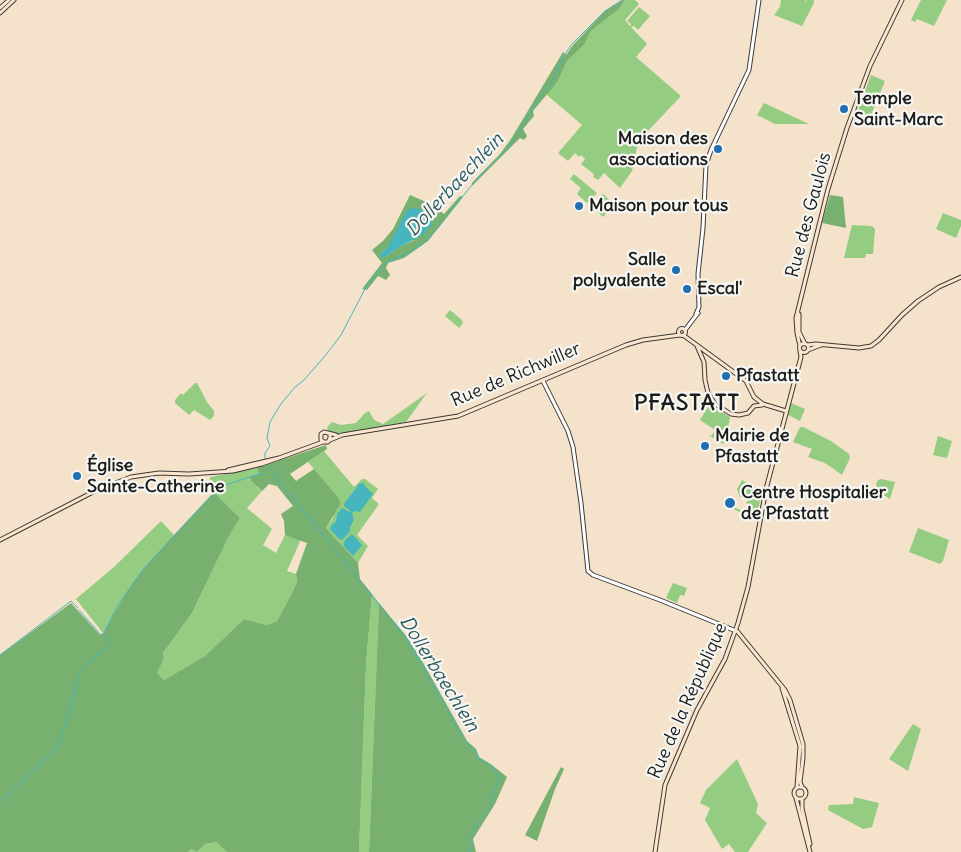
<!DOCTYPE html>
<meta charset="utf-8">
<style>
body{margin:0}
canvas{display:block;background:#f4e2cb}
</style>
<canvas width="961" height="852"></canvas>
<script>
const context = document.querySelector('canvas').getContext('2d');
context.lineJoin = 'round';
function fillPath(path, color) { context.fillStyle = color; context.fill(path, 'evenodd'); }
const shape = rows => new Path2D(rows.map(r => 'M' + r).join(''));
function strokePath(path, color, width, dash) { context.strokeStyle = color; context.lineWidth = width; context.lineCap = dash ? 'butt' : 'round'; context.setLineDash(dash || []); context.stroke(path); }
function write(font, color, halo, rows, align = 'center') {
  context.font = font + ' Delius,sans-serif'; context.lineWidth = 4.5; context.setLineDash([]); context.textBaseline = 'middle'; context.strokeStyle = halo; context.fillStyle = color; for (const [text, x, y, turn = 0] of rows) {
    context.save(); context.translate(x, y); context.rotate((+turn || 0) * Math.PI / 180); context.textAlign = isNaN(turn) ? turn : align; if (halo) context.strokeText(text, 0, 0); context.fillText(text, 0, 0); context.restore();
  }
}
fillPath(shape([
 [625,0,635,0,639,4,625,20,630,26,631,24,627,21,639,7,650,16,638,30,634,26,631,27,647,44,636,57,681,96,647,132,651,137,643,147,640,145,637,147,632,171,620,188,604,173,598,180,593,177,594,174,581,164,585,159,581,155,579,157,575,153,568,161,558,153,582,125,547,95,547,92,558,81,567,61,584,45,591,31,619,9],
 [781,0,806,0,804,4,807,0,814,0,814,3,802,26,774,15,780,7],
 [921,0,947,0,934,26,917,19,915,22,911,20],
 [871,75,885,81,867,125,857,125,854,121],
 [764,103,809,124,775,124,757,115],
 [574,174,597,193,587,203,577,194,581,188,570,179],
 [603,194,614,204,603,217,591,206],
 [943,213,961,220,961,226,956,238,936,229],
 [852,225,872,226,875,229,873,254,866,254,865,258,844,258],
 [450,310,462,320,463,323,459,328,445,316],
 [195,383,197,383,207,402,214,411,214,416,210,420,194,410,189,415,175,403,175,400,181,393,183,395],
 [427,393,406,422,340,434,331,433,327,429,328,426,332,422,341,425,356,423,365,413,369,411,374,420,383,424],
 [791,403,805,409,800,421,788,415],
 [711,406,730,417,726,439,723,444,709,435,712,435,715,430,700,420,708,407],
 [800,427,803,427,831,441,849,454,850,458,842,475,825,463,808,457,812,449,793,442],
 [938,436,952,441,947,458,933,455],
 [324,451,354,487,362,479,365,479,378,489,372,498,379,504,357,535,368,546,358,563,326,528,333,518,334,513,341,503,338,497,308,462],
 [257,468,259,474,257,487,262,491,247,508,272,529,263,545,276,553,285,535,301,539,287,571,296,574,297,581,292,593,277,621,267,625,244,619,205,656,164,680,156,673,164,658,163,653,192,613,228,538,240,518,212,490,216,486,212,480,210,480,210,477],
 [881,479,895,482,890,499,879,492,876,484,878,480],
 [742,480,762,491,756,521,732,508,733,507,746,512,750,505,746,503,748,500,740,497,738,492,737,489],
 [161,521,174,535,146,565,129,588,103,633,76,599,114,567],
 [918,528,949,540,943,561,940,564,909,552],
 [673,583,687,588,684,596,680,595,677,603,666,598],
 [372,594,379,603,369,852,359,852,366,664],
 [913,724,921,729,908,771,889,759],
 [737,759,758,804,756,813,767,823,748,852,735,852,729,844,722,849,705,820,710,808,700,803,706,790],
 [854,797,879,803,872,827,863,829,828,810,829,805,853,804],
 [216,842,227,852,188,852,191,849,197,852,205,844]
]), '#94cd81');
fillPath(shape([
 [623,0,625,0,619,9,591,31,584,45,567,61,558,81,533,111,534,116,523,129,527,136,524,140,520,138,472,186,472,183,500,154,511,139,563,52,566,55,573,45,605,11],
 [410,195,433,205,444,214,460,196,463,197,428,241,404,258,388,263,386,268,390,275,386,280,378,276,367,290,362,289,382,263,372,250,383,241,393,229],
 [415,240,405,244,383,258,381,253,388,247],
 [830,195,843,197,846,228,822,223],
 [326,445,327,449,290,474,296,481,314,469,338,497,341,503,326,528,358,563,360,579,372,594,366,664,359,852,227,852,216,842,205,844,197,852,191,849,188,852,0,852,0,655,71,603,100,635,103,633,129,588,146,565,214,492,240,518,228,538,192,613,163,653,164,658,157,673,164,680,205,656,244,619,267,625,277,621,292,593,297,581,296,574,307,543,285,535,284,521,281,514,293,506,277,486,269,484,262,491,251,480,251,477,259,474,257,468],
 [379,603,407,637,421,659,467,741,476,749,479,757,492,765,507,777,495,804,473,839,476,852,369,852],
 [561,767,564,769,555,789,537,841,525,835]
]), '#77b06f');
fillPath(shape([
 [414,208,422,210,430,216,433,223,423,235,405,244,383,258,381,257,381,253,388,247,407,210],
 [364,483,364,485,373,494,360,512,356,511,352,513,354,520,350,527,350,531,342,540,339,539,330,529,331,526,336,521,337,514,342,508,350,512,351,511,344,506,344,504,359,484],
 [352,534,362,545,353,556,343,545,345,540]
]), '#46b5be');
strokePath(shape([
 [265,459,265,453,270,446,267,438,270,422,281,404,295,387,303,381,325,356,341,335,366,287,379,270,387,262,405,255,423,244,436,230,479,176,510,146,540,97,552,81,563,57,572,44,605,11,622,0],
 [269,465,276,478,315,525,406,638,465,740,475,750,479,758,492,766,500,779,495,789,490,806,469,837,470,844,473,848],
 [79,610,101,635],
 [111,644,104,633,118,605,142,571,220,487,256,475,264,474],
 [0,655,71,601,78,608],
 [83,667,108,647],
 [0,802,59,746,81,669],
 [468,852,473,848]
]), '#46b5be', 1);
const tertiary = shape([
 [696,314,699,307,698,274,703,228,706,165,711,150,749,70,759,0],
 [685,330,698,313],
 [543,381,568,431,573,447,581,503,588,571,593,575,660,600,736,631]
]);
const secondary = shape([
 [0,8,9,0],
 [0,13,14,0],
 [799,314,799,332,805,344],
 '678.5 332a3.5 3.5 0 1 1 7 0a3.5 3.5 0 1 1-7 0Z',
 [683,335,746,381,754,397,763,404,786,411],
 '799.5 348a4.5 4.5 0 1 1 9 0a4.5 4.5 0 1 1-9 0Z',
 [807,345,816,344,859,348,871,346,879,340,902,315,918,301,939,287,961,277],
 [697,346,704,362,705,380,708,393,715,404,731,414,739,415,748,413,754,406,762,405],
 [800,346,797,333,796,318,828,189,847,128,870,66,902,0],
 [808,350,821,345],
 [330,435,330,438,328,442,324,442,321,440,321,434,324,432,336,435],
 [330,440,342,435,458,416,626,345,643,340,680,335],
 [228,470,279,458,323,442],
 [0,540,95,491,131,477,159,473,189,474,233,471,262,464,279,458],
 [737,631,785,690,790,700,803,744,803,758,800,782,802,787],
 [782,688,800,746,797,787],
 '794 793a6 6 0 1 1 12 0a6 6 0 1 1-12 0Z',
 [796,798,810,852],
 [802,799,802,808,810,844],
 [655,852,665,785,697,710,725,659,738,623,748,587,766,489,801,357,800,351]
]);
strokePath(tertiary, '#3c3a36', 5);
strokePath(secondary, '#3c3a36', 5);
strokePath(tertiary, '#fff', 3);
strokePath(secondary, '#fbe5cf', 3);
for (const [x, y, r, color] of [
 [844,109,5,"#1f6fb2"],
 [718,149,5,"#1f6fb2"],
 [579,206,5,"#1f6fb2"],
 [676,270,5,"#1f6fb2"],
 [687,289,5,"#1f6fb2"],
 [726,376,5,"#1f6fb2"],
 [705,446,5,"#1f6fb2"],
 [77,476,5,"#1f6fb2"],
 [730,503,6,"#1f6fb2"]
]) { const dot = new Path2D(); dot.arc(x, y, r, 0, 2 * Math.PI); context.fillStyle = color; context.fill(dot); strokePath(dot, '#f6f6f2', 2); }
write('bold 18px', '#1c1c1c', '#f6f6f2', [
 ["Temple",854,99],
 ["Saint-Marc",854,120],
 ["Maison des",708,139,"right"],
 ["associations",708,160,"right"],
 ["Maison pour tous",589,206],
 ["Salle",666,260,"right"],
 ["polyvalente",666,281,"right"],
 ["Escal'",697,289],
 ["Pfastatt",736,376],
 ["Mairie de",715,436],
 ["Pfastatt",715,457],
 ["Église",87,466],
 ["Sainte-Catherine",87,487],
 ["Centre Hospitalier",741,493],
 ["de Pfastatt",741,514]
], 'left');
write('18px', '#1c1c1c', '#f6f6f2', [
 ["Rue des Gaulois",809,215,-75],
 ["Rue de Richwiller",516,375,-23],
 ["Rue de la République",688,701,-66]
]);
write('italic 19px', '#2d595d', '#f6f6f2', [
 ["Dollerbaechlein",455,185,-47],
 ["Dollerbaechlein",439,674,58]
]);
context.letterSpacing = '1px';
write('bold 22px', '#1c1c1c', '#f6f6f2', [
 ["PFASTATT",687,404]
]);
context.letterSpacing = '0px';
</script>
